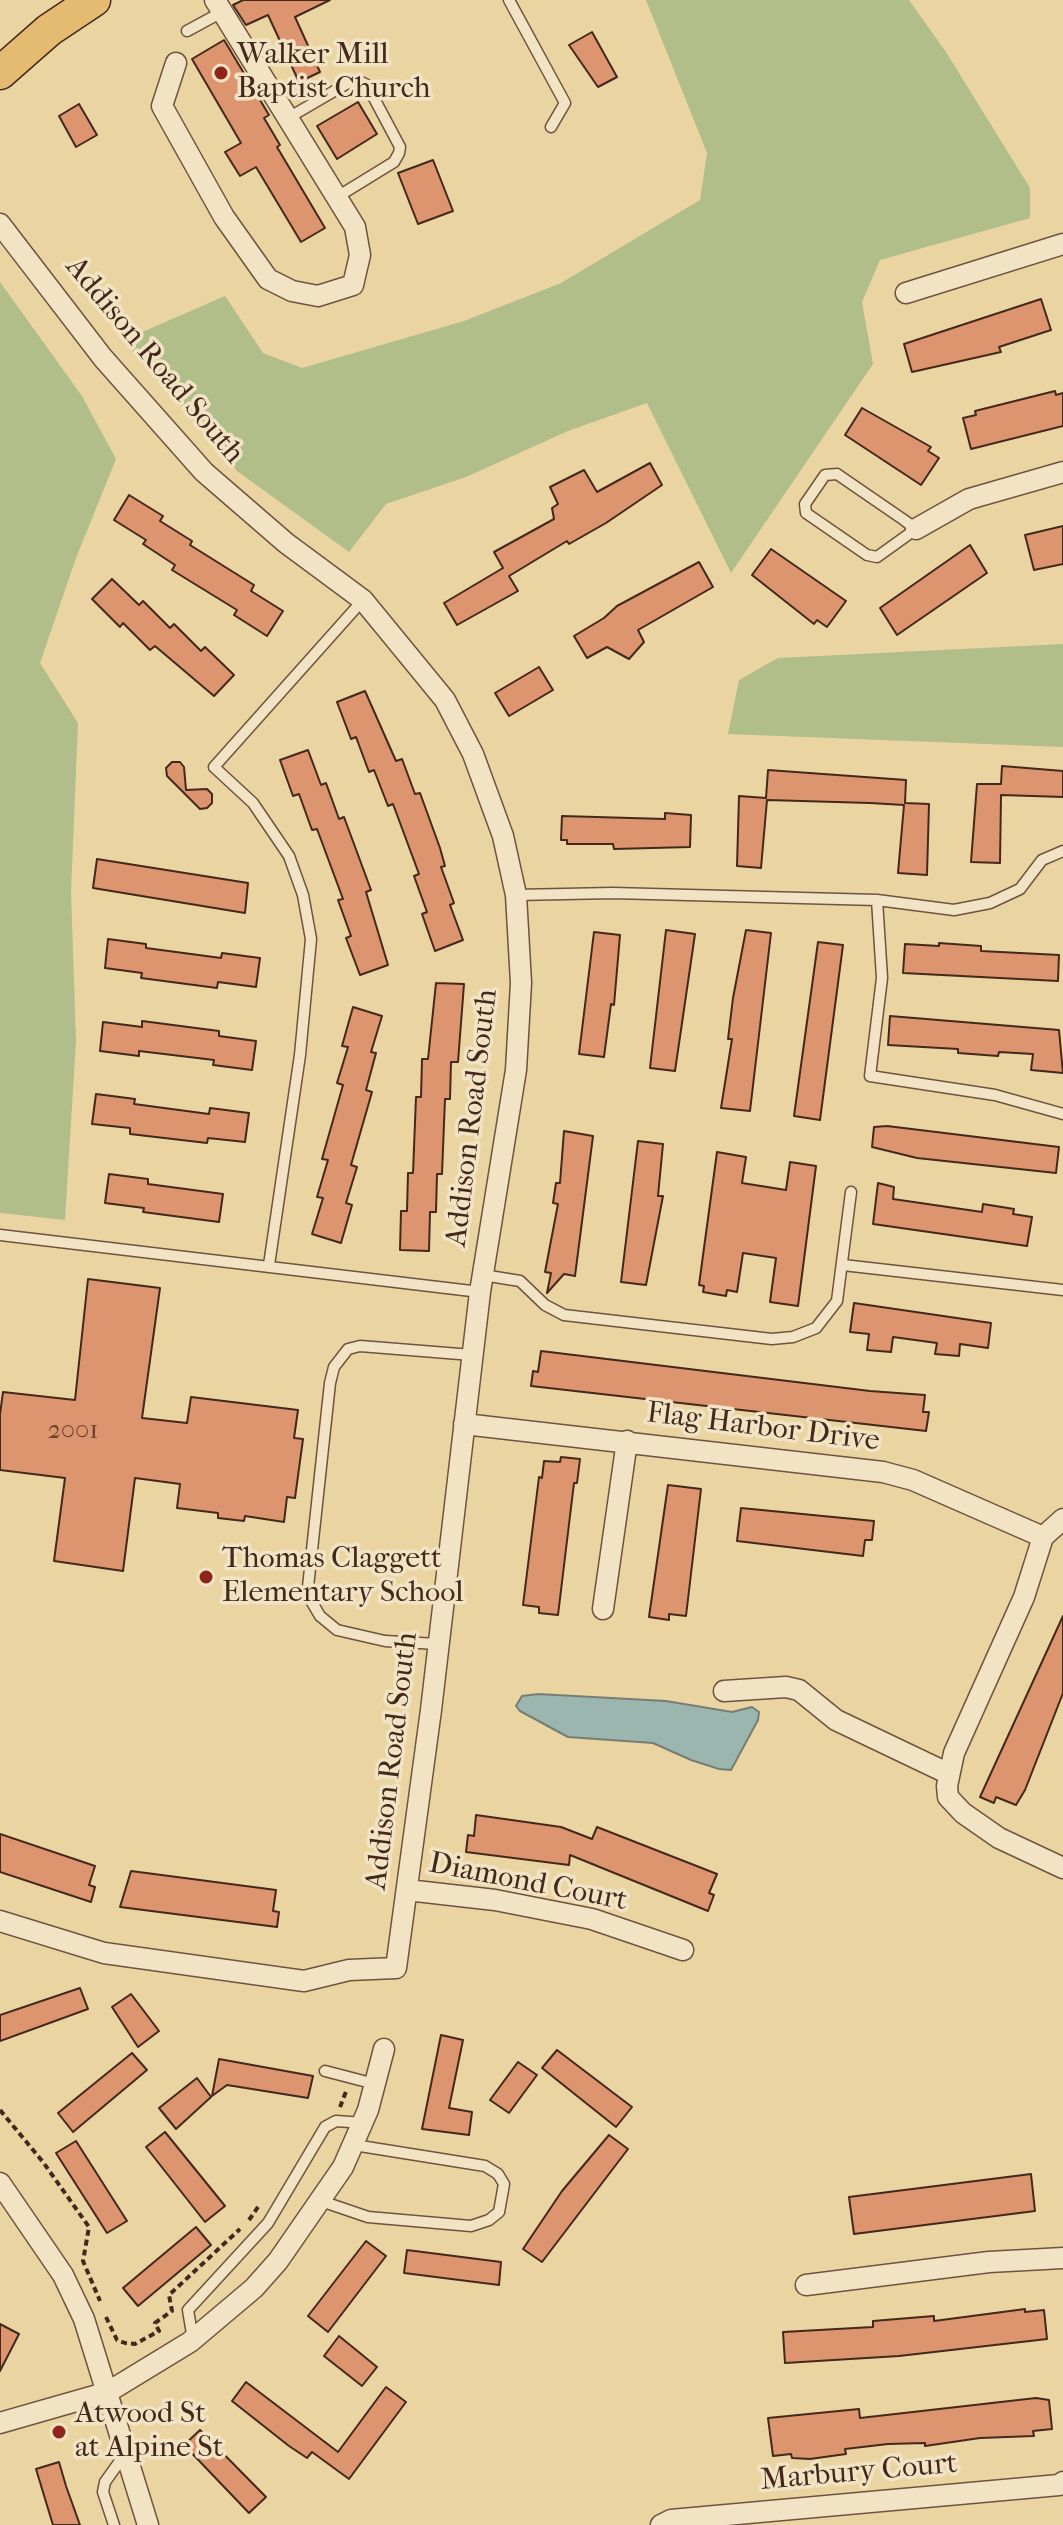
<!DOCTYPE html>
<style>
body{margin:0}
canvas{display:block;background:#ead4a2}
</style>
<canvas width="1063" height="2525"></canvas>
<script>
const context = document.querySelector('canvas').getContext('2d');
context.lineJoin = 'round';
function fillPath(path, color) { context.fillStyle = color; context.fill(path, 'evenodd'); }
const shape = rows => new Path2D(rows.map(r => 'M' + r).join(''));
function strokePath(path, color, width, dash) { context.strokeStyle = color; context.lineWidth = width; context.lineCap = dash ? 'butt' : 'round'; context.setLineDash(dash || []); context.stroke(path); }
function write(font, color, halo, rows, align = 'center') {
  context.font = font + ' "IM FELL French Canon",serif'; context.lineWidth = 7; context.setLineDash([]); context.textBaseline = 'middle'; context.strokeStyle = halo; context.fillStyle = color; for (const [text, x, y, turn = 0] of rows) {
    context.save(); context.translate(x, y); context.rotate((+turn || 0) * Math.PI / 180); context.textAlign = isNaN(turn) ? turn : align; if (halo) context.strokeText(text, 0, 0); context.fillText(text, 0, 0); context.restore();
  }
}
fillPath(shape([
 [646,0,909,0,946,52,1030,188,1030,218,880,260,862,302,873,364,731,573,647,403,568,431,466,477,386,504,349,552,237,471,124,340,225,296,263,353,302,368,464,321,561,283,700,200,707,153],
 [0,282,82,396,116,459,76,558,40,663,78,723,71,892,76,1041,65,1220,0,1213],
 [1063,644,1063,747,728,734,739,680,778,658]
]), '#b2be89');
const water = shape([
 [538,1694,666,1701,732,1712,752,1707,759,1712,758,1720,731,1770,719,1769,691,1760,653,1743,568,1737,520,1711,516,1706,522,1696,538,1694]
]);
fillPath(water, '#9bb6af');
strokePath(water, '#787d74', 2);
const building = shape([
 [243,0,330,0,295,17,320,72,299,82,268,15,246,25,233,5,243,0],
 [592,32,617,77,598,87,569,45,592,32],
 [224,40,269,115,264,118,280,145,277,147,325,228,301,242,256,167,240,176,225,152,241,143,192,59,224,40],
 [358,102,377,134,337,159,317,126,358,102],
 [79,104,97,135,76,147,59,116,79,104],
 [433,160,453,211,418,224,398,173,433,160],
 [1041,299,1051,330,999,347,1001,352,912,372,904,344,1041,299],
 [1055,391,1056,395,1063,393,1063,426,971,449,963,418,976,415,975,411,1055,391],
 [862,408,931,447,928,451,939,458,921,485,845,435,862,408],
 [650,463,662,485,606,523,569,544,567,541,509,576,518,591,457,625,444,603,503,568,494,552,554,519,552,508,558,504,550,487,584,470,597,492,650,463],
 [129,495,163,516,160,521,192,541,190,545,254,585,251,591,283,611,267,636,234,615,237,610,172,570,175,565,143,544,146,540,114,520,129,495],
 [1063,526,1063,564,1034,570,1025,535,1063,526],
 [970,545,987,573,897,635,880,608,970,545],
 [771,549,846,601,827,627,817,620,814,624,752,575,771,549],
 [699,562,713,587,638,630,644,642,629,659,607,647,587,658,574,636,604,618,617,606,699,562],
 [112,579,139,605,143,601,170,628,174,624,201,651,205,647,234,675,214,696,155,646,150,650,123,623,120,627,92,599,112,579],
 [539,667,553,690,509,716,495,693,539,667],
 [365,691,396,761,402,759,415,794,420,793,440,848,445,866,441,867,454,903,450,905,463,940,435,951,422,914,427,912,414,876,419,874,393,804,388,806,374,770,369,772,356,737,351,739,337,702,365,691],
 [308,750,321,785,326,783,339,819,344,817,371,890,366,892,388,965,360,975,346,938,351,936,338,900,343,899,317,829,312,830,299,794,293,796,280,760,308,750],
 [172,762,180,762,184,767,186,790,207,789,212,794,212,803,207,808,200,809,167,776,166,768,172,762],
 [1002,766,1063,771,1063,797,1001,795,1000,863,971,862,977,784,1001,784,1002,766],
 [768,770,906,780,905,803,929,804,927,875,898,873,904,805,870,803,767,800,761,868,737,866,739,796,766,798,768,770],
 [665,813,691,815,690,847,614,849,613,844,567,844,567,840,561,840,562,816,665,819,665,813],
 [97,859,248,883,245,913,93,888,97,859],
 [666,930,695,934,675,1071,650,1068,666,930],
 [746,930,771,933,750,1111,721,1108,732,1039,728,1039,733,998,746,930],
 [594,932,620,935,614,1005,611,1004,604,1057,579,1054,594,932],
 [108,939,146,944,146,948,221,958,222,953,260,958,256,987,218,982,217,988,141,978,142,973,105,968,108,939],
 [818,942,843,945,820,1120,794,1116,818,942],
 [939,943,981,946,981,951,1059,955,1058,981,903,973,905,944,939,946,939,943],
 [436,983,464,984,458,1062,451,1062,450,1099,445,1099,442,1174,437,1174,436,1212,430,1212,429,1251,400,1250,401,1211,407,1211,408,1173,413,1173,416,1097,421,1097,422,1059,428,1059,436,983],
 [353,1007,382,1016,371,1052,376,1053,366,1090,372,1092,351,1165,357,1167,346,1203,352,1205,341,1243,312,1234,323,1198,317,1197,328,1160,322,1159,343,1085,337,1083,348,1047,342,1046,353,1007],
 [890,1016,1059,1030,1063,1073,1031,1070,1033,1054,999,1052,998,1056,958,1053,958,1049,888,1045,890,1016],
 [142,1021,219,1031,219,1036,256,1041,252,1070,213,1065,214,1060,139,1051,139,1056,100,1051,103,1022,142,1027,142,1021],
 [96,1094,135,1099,134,1104,209,1114,210,1108,249,1113,245,1142,208,1138,207,1143,130,1134,130,1128,92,1124,96,1094],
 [887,1126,1059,1147,1056,1173,917,1158,872,1147,874,1127,887,1126],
 [564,1131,593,1136,575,1276,564,1274,547,1293,551,1273,545,1272,558,1204,553,1203,556,1183,560,1183,564,1131],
 [638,1141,663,1144,658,1196,663,1196,646,1285,621,1282,638,1141],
 [717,1152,746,1157,742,1183,786,1190,790,1162,816,1166,798,1306,770,1302,776,1258,743,1253,737,1292,727,1290,726,1296,703,1292,704,1286,699,1285,717,1152],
 [109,1174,148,1179,148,1184,223,1194,219,1222,143,1212,144,1208,105,1203,109,1174],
 [878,1183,894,1187,893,1199,982,1212,983,1204,1014,1209,1013,1214,1032,1217,1027,1246,873,1224,878,1183],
 [88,1279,160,1288,142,1418,187,1423,191,1397,298,1410,294,1438,303,1439,295,1498,287,1497,284,1522,245,1516,244,1521,218,1518,218,1513,177,1508,180,1484,135,1478,123,1571,54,1561,65,1478,0,1470,0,1414,3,1392,75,1400,88,1279],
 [854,1303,991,1323,988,1348,960,1344,959,1356,935,1354,937,1343,893,1337,891,1352,867,1350,869,1334,850,1332,854,1303],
 [541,1351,870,1391,925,1395,923,1412,929,1412,926,1431,531,1386,533,1371,538,1372,541,1351],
 [561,1457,580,1459,577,1483,574,1483,558,1615,539,1613,539,1607,523,1605,539,1477,542,1478,544,1461,560,1462,561,1457],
 [668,1485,701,1489,686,1616,669,1614,669,1620,649,1617,668,1485],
 [741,1508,874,1521,872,1540,865,1540,863,1556,737,1541,741,1508],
 [1063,1616,1063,1693,1025,1790,1016,1805,996,1797,994,1803,980,1797,1063,1616],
 [476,1815,561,1827,592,1839,597,1827,717,1874,709,1893,714,1895,708,1911,570,1855,569,1865,466,1852,468,1835,474,1836,476,1815],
 [0,1834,95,1866,89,1885,95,1887,91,1902,0,1872,0,1834],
 [131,1871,276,1890,273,1911,279,1912,277,1927,120,1907,131,1871],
 [80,1988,88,2009,0,2041,0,2015,80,1988],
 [131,1994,159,2031,138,2047,112,2007,131,1994],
 [441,2035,463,2040,449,2108,472,2112,469,2135,422,2129,441,2035],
 [557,2050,632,2107,616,2127,542,2068,557,2050],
 [132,2053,147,2070,73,2132,58,2113,132,2053],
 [219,2059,313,2076,308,2098,227,2085,212,2096,219,2059],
 [518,2062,537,2075,509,2113,490,2100,518,2062],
 [197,2078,211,2097,176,2129,159,2108,197,2078],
 [165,2132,225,2206,205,2222,146,2147,165,2132],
 [609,2135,628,2149,542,2262,523,2249,562,2191,609,2135],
 [76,2141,127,2221,107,2233,56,2153,76,2141],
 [1031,2174,1035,2211,854,2234,849,2197,1031,2174],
 [196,2227,211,2245,138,2306,123,2288,196,2227],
 [366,2241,386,2256,328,2332,308,2316,366,2241],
 [407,2250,501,2262,499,2285,404,2273,407,2250],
 [1025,2309,1025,2312,1044,2310,1047,2339,899,2356,785,2363,783,2332,873,2327,873,2321,934,2316,934,2321,1025,2309],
 [0,2324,19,2334,0,2371,0,2324],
 [339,2336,377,2367,362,2386,324,2356,339,2336],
 [246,2382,338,2452,386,2387,406,2402,349,2479,312,2452,307,2458,289,2446,232,2401,246,2382],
 [1036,2398,1049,2400,1052,2429,1033,2431,1034,2436,980,2438,925,2446,925,2443,888,2444,845,2449,846,2454,810,2459,792,2458,791,2454,773,2456,768,2418,859,2409,860,2418,1036,2398],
 [200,2430,266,2497,249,2513,184,2445,200,2430],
 [59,2462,66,2486,80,2525,53,2525,36,2469,59,2462]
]);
fillPath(building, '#dd956f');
strokePath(building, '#44281c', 2);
const lane = shape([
 [509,0,565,103,551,127],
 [187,31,222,12],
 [288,118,348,83,359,81,367,85,400,147,399,153,394,162,337,197],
 [837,474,904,520,916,529,877,557,867,555,806,513,805,504,825,475,837,474],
 [516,895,613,893,877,900,954,910,990,903,1020,889,1042,860,1063,851],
 [877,900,882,978,870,1076,995,1095,1063,1114],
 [0,1235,480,1292],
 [269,1265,300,1055,311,939,303,895,289,856,253,803,214,767,363,600],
 [843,1265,1063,1290],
 [483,1275,520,1281,545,1305,564,1315,772,1339,793,1337,816,1328,837,1301,851,1192],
 [437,1644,385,1641,337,1630,320,1616,310,1599,308,1587,330,1383,334,1367,348,1349,360,1346,472,1355],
 [325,2071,375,2084],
 [321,2201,368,2217,471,2226,489,2220,499,2212,504,2184,498,2174,485,2166,354,2145],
 [193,2340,188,2310,268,2223,325,2127,336,2121,363,2123],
 [114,2525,103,2492,105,2482,125,2454]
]);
const street = shape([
 [176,63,162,106,224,217,268,279,292,291,318,296,353,285,360,255,355,227,215,0],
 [0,224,103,358,204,472,286,543,363,600,445,700,473,754,503,836,516,895,521,983,516,1070,480,1292,431,1710,396,1968,349,1970,304,1981,104,1953,0,1921],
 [906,293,1063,244],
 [916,529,969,499,1063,472],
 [464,1424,883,1472,913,1480,1043,1537],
 [1063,1519,1043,1537,1024,1597,954,1753,947,1786,948,1797,963,1813,999,1838,1063,1868],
 [603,1609,627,1441],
 [724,1691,786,1687,799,1690,836,1720,947,1773],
 [407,1890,495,1900,592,1919,683,1950],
 [0,2183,63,2275,84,2319,148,2525],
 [806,2285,989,2262,1063,2258],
 [0,2423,108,2392,190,2342,254,2288,278,2261,343,2167,368,2110,384,2049],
 [661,2525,671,2520,1059,2485,1063,2482]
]);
const primary = shape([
 [0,73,49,30,94,0]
]);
strokePath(lane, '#6e533e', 13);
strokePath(street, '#6e533e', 23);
strokePath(primary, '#44281c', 35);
strokePath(shape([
 [340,2107,347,2089],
 [0,2110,43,2162,89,2227,83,2261,100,2301],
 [249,2220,260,2204],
 [106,2317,117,2340,125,2343,135,2344,159,2331,155,2323,172,2311,169,2295,240,2229]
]), '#44281c', 4, [6, 4]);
strokePath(lane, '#f1e3c3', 10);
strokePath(street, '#f1e3c3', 20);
strokePath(primary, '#e5ba71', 32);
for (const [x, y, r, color] of [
 [221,73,8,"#8f2418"],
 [206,1577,8,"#8f2418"],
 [59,2432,8,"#8f2418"]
]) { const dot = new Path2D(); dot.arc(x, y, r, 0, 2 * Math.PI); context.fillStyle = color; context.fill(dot); strokePath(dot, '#f1e3c3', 3); }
write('26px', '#6a4331', null, [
 ["2001",73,1432]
]);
write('30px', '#44281c', '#f1e3c3', [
 ["Walker Mill",237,56],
 ["Baptist Church",237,90],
 ["Thomas Claggett",222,1560],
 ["Elementary School",222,1594],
 ["Atwood St",75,2415],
 ["at Alpine St",75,2449]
], 'left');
write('30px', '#44281c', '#f1e3c3', [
 ["Addison Road South",154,361,50],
 ["Addison Road South",473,1118,-83],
 ["Flag Harbor Drive",763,1428,7],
 ["Addison Road South",393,1761,-83],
 ["Diamond Court",528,1883,11],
 ["Marbury Court",859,2473,-5]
]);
</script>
